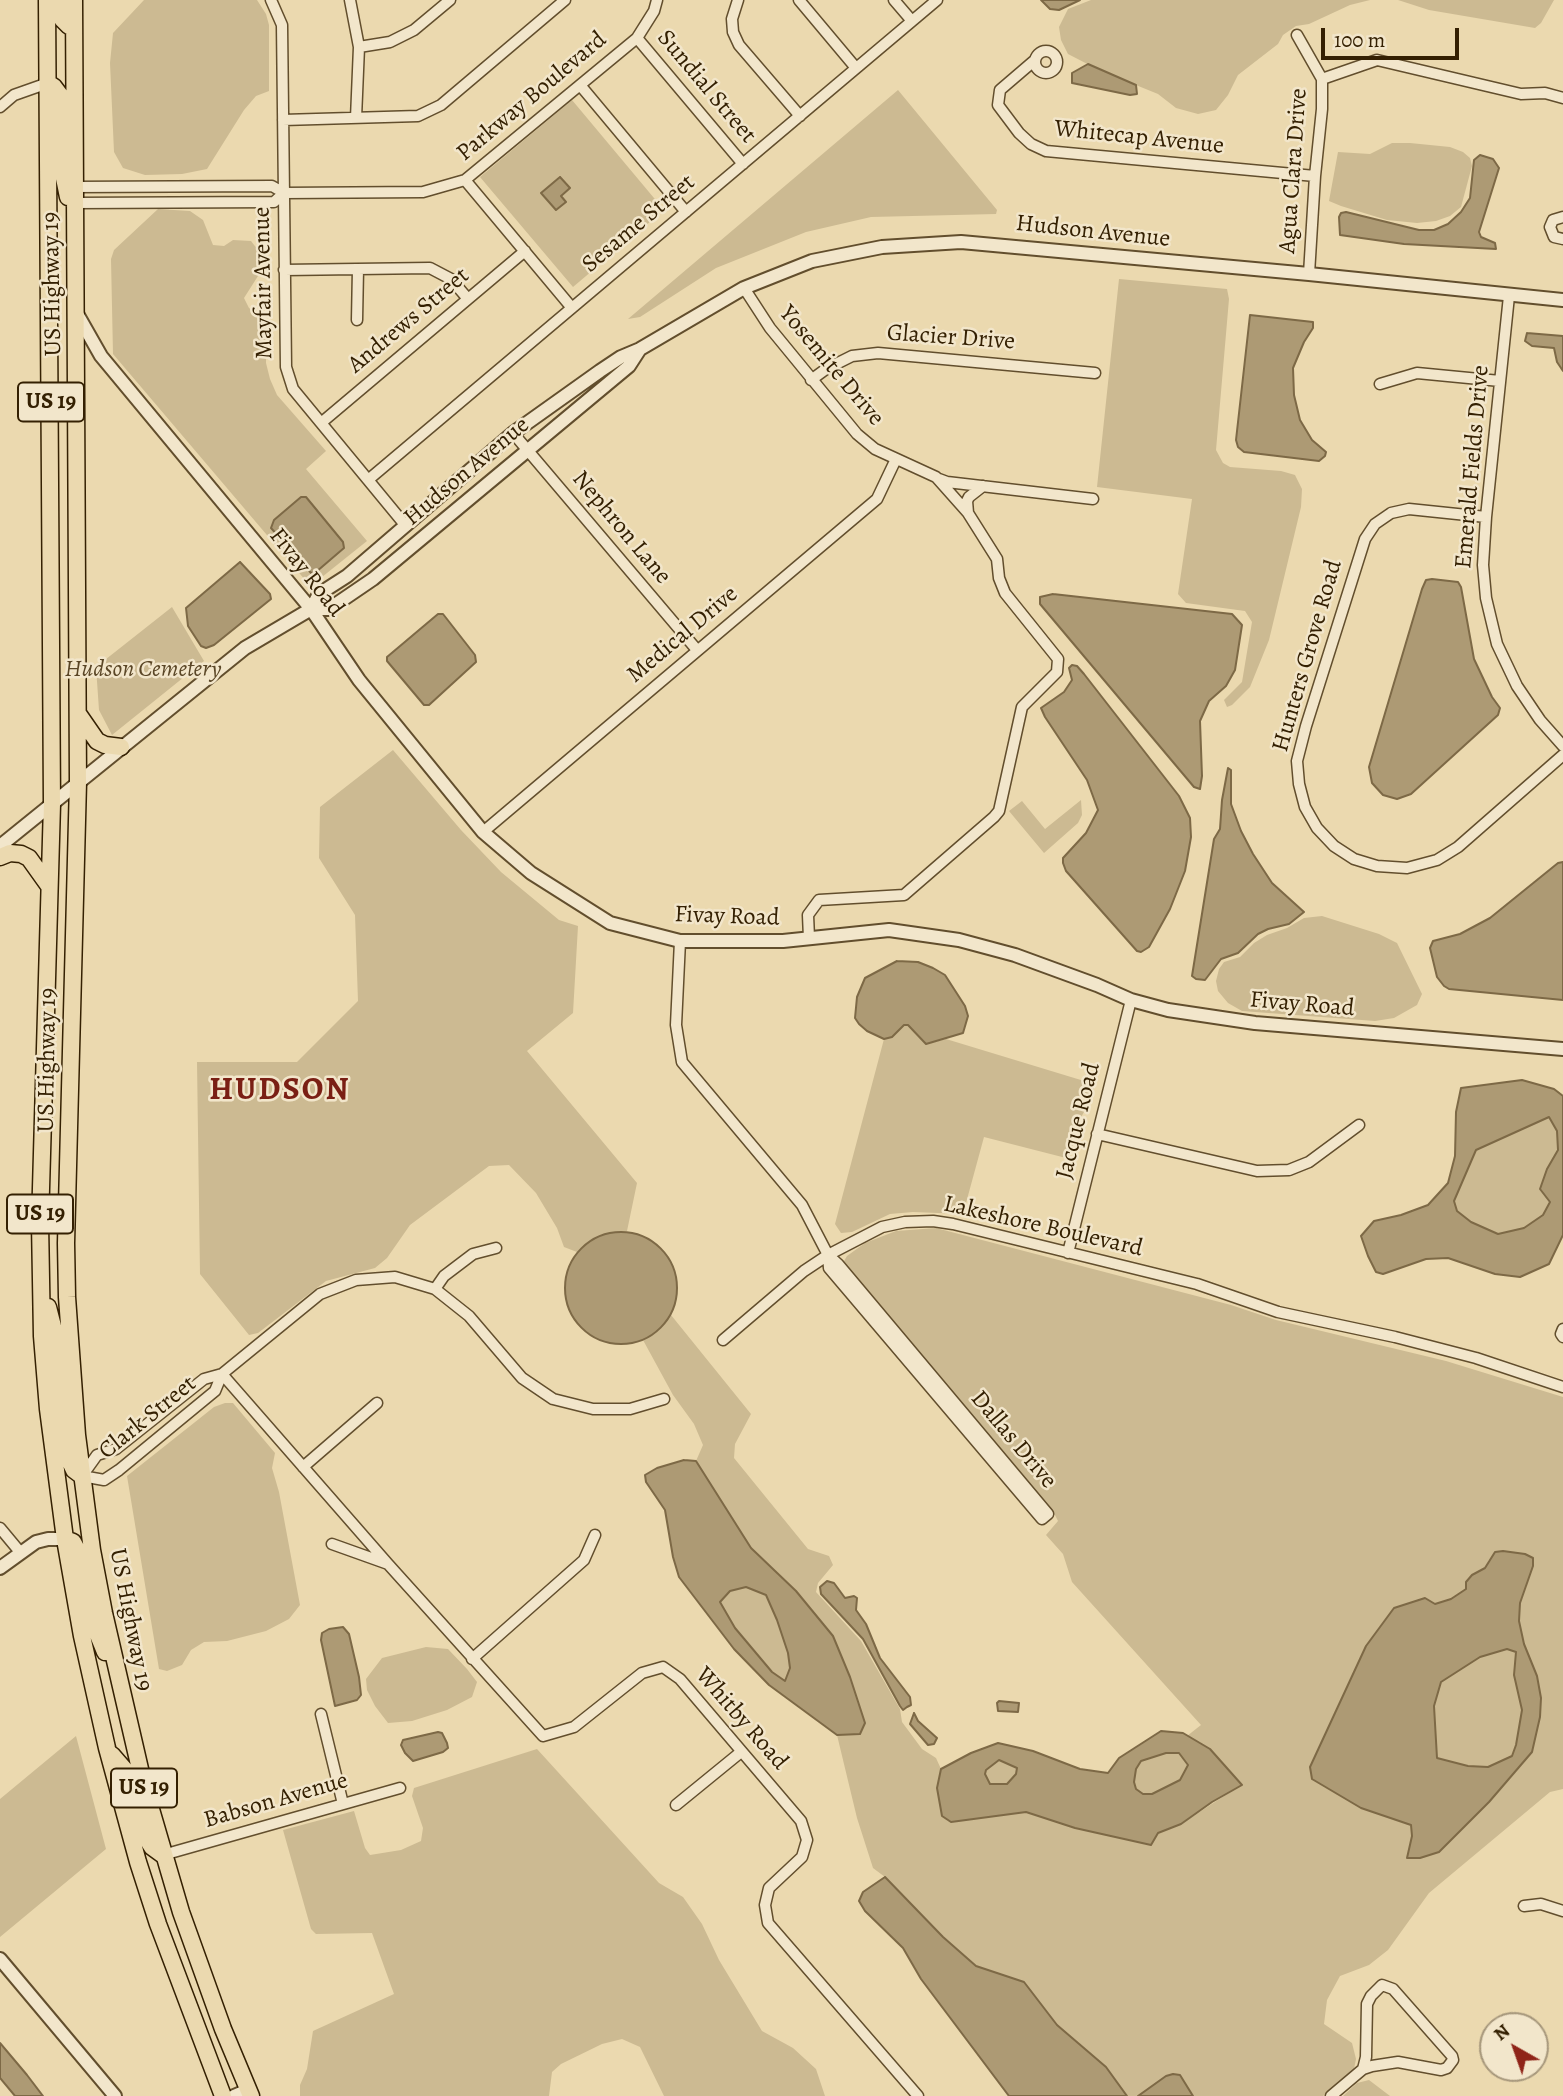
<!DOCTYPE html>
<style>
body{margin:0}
#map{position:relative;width:1563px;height:2096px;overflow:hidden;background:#ebd9af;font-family:Alegreya,serif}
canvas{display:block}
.north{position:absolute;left:1479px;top:2012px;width:70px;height:70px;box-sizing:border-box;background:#f2e6cb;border:2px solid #a6977b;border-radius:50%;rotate:320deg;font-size:19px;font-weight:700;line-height:28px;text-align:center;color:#342002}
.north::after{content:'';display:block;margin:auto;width:24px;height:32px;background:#8f2418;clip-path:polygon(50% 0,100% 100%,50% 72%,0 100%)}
.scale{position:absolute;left:1321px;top:28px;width:138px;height:32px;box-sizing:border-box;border:4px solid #342002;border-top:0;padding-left:9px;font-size:21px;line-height:24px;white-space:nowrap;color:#342002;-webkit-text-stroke:5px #f2e6cb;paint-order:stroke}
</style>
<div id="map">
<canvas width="1563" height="2096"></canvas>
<div class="north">N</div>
<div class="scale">100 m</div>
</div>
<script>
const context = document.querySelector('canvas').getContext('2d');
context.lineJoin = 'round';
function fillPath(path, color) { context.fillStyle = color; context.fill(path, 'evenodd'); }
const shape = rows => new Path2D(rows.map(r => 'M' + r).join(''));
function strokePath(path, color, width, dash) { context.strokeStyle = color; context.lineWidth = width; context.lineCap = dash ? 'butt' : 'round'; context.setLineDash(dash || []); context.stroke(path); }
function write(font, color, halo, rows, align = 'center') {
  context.font = font + ' Alegreya,serif'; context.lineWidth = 5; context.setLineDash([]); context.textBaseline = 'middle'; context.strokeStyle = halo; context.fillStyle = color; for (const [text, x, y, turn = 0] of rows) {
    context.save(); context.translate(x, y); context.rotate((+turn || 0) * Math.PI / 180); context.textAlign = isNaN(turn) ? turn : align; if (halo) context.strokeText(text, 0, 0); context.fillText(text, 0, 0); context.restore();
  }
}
fillPath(shape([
 [144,0,257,0,266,14,269,25,269,91,256,96,244,110,207,169,182,174,145,175,123,168,114,152,110,63,113,33],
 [1091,0,1370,0,1350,5,1309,24,1296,26,1283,35,1278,44,1238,75,1228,95,1216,110,1198,114,1176,108,1158,94,1099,70,1068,54,1061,40,1059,27,1068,9],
 [1398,0,1554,0,1541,23,1535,28,1429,10],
 [898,90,997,210,996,214,871,217,806,232,716,268,640,317,628,319],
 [572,100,664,210,573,287,480,177],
 [1392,143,1410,143,1450,147,1463,152,1470,158,1472,166,1461,207,1450,216,1436,221,1417,223,1387,220,1341,206,1329,201,1338,152,1370,154],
 [158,209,190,211,203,220,213,245,224,246,233,240,251,241,258,250,258,276,244,298,249,308,267,320,266,363,270,379,277,395,326,451,306,469,367,541,317,581,306,581,113,354,111,259,114,250],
 [301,497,306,498,311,573,271,529,274,520],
 [1119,279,1227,289,1229,299,1216,450,1223,463,1230,467,1281,471,1295,475,1302,489,1301,507,1269,640,1250,687,1232,705,1227,707,1224,700,1242,682,1252,622,1245,611,1186,603,1178,594,1192,499,1097,487],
 [172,607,204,661,112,735,99,710,96,667],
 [393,750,461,830,501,872,559,920,578,926,573,1013,527,1051,637,1183,627,1231,608,1233,591,1240,577,1252,564,1247,557,1228,536,1193,509,1165,489,1166,410,1225,387,1258,375,1268,326,1281,258,1333,249,1335,200,1274,197,1062,297,1062,358,1001,355,915,319,858,320,807],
 [1081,800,1082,815,1078,823,1044,853,1009,811,1022,801,1045,829],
 [1322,916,1379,934,1397,943,1422,994,1417,1005,1394,1018,1375,1021,1242,1011,1228,1003,1218,991,1216,981,1219,969,1224,962,1240,957,1254,943,1267,935,1287,928,1304,918],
 [904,1025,908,1025,926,1044,946,1039,1094,1084,1094,1093,1077,1125,1070,1159,984,1137,963,1214,913,1212,890,1214,852,1232,841,1233,835,1224,884,1039,892,1036],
 [1549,1117,1557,1131,1558,1150,1547,1169,1550,1202,1543,1215,1524,1228,1498,1234,1471,1222,1457,1211,1454,1201,1476,1150],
 [936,1228,1231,1305,1276,1320,1446,1361,1563,1397,1563,1789,1550,1792,1429,1893,1388,1950,1369,1965,1340,1976,1327,2000,1324,2024,1352,2043,1356,2059,1354,2069,1323,2096,1193,2096,1180,2075,1166,2076,1138,2096,1127,2096,1106,2067,1057,2025,1024,1982,976,1966,943,1937,885,1877,873,1868,857,1818,837,1735,859,1734,864,1723,850,1677,833,1636,796,1591,751,1548,696,1461,703,1445,694,1424,673,1395,643,1340,659,1330,671,1315,751,1414,735,1444,734,1458,808,1549,829,1556,833,1565,818,1583,816,1592,861,1641,900,1709,902,1722,922,1749,936,1758,941,1769,937,1788,942,1816,951,1822,1026,1812,1075,1828,1106,1834,1158,1833,1181,1824,1241,1785,1210,1749,1187,1736,1201,1725,1072,1582,1063,1554,1046,1535,1058,1521,1055,1515,843,1263,847,1256,865,1243,896,1231],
 [1489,1560,1527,1585,1520,1603,1519,1621,1524,1644,1537,1676,1532,1752,1489,1802,1439,1852,1412,1836,1411,1825,1310,1767,1366,1646,1394,1608,1435,1604,1451,1599,1466,1589,1472,1575,1485,1568],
 [225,1403,233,1403,275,1453,272,1468,279,1492,300,1605,289,1619,266,1631,227,1641,204,1642,191,1650,182,1665,167,1671,159,1669,127,1476,214,1407],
 [746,1587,766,1595,777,1620,788,1653,790,1669,785,1681,772,1672,735,1628,719,1602,730,1591],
 [426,1647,448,1649,467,1669,477,1682,472,1697,447,1710,412,1721,388,1723,375,1706,367,1690,366,1679,382,1658],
 [1507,1649,1516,1652,1514,1675,1522,1711,1516,1745,1512,1756,1488,1767,1468,1766,1436,1758,1434,1706,1441,1682,1480,1657],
 [76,1736,106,1849,0,1937,0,1799],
 [537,1749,659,1883,683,1897,702,1924,719,1960,762,2031,793,2048,816,2069,825,2096,664,2096,640,2047,622,2039,602,2044,561,2064,552,2072,549,2096,300,2096,300,2085,307,2069,313,2031,394,1994,372,1933,316,1934,311,1929,283,1830,354,1811,365,1848,370,1855,401,1850,421,1841,423,1828,412,1796,414,1788],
 [1166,1753,1179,1753,1188,1765,1180,1780,1152,1794,1143,1794,1136,1789,1134,1782,1136,1769,1141,1760],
 [999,1760,1018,1768,1016,1774,1008,1784,990,1784,985,1774,986,1770],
 [1369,2080,1390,2096,1343,2096,1357,2083]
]), '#ccba92');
const water = shape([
 [1041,0,1080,0,1059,10,1050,9,1041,0],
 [1088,64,1136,85,1137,94,1130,95,1072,83,1072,73,1088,64],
 [1480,155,1493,159,1499,168,1479,232,1481,237,1495,243,1496,249,1404,244,1340,235,1339,217,1341,213,1346,212,1419,230,1434,230,1448,224,1461,212,1470,198,1474,160,1480,155],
 [560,177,570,188,561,196,566,202,556,210,541,193,560,177],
 [1250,315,1313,322,1313,328,1304,342,1293,368,1294,395,1300,420,1312,440,1326,452,1325,456,1319,461,1244,452,1238,447,1236,440,1250,315],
 [1527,333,1563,336,1563,371,1557,362,1554,348,1532,346,1525,341,1527,333],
 [301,497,306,497,343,542,344,548,316,572,311,573,271,528,274,520,301,497],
 [240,562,270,594,271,599,214,645,206,648,201,646,188,626,186,608,240,562],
 [1432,579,1458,582,1461,587,1474,659,1492,697,1500,708,1498,715,1411,794,1397,799,1383,795,1372,783,1369,767,1422,589,1426,580,1432,579],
 [1053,594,1232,614,1242,625,1235,670,1226,686,1209,701,1200,721,1202,776,1200,789,1194,787,1040,604,1040,597,1053,594],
 [438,614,443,614,475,655,476,662,429,705,424,705,387,661,387,657,438,614],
 [1072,665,1077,666,1084,674,1179,796,1190,818,1191,837,1185,871,1170,909,1149,947,1141,952,1137,951,1066,871,1063,863,1063,858,1086,833,1098,810,1087,780,1045,717,1041,708,1064,692,1072,680,1069,668,1072,665],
 [1228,768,1231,770,1231,804,1241,831,1253,854,1272,883,1304,912,1289,924,1268,929,1258,934,1238,953,1221,959,1205,980,1196,979,1192,976,1214,839,1220,829,1222,800,1228,768],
 [1563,862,1563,1000,1449,989,1444,986,1437,977,1430,948,1433,941,1460,934,1490,918,1558,863,1563,862],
 [897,961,918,962,933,968,945,975,965,1006,968,1016,963,1033,926,1044,908,1025,904,1025,892,1037,884,1039,867,1031,859,1024,855,1018,857,997,865,978,897,961],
 [1522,1080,1554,1089,1563,1096,1563,1235,1549,1264,1520,1277,1495,1274,1448,1258,1426,1259,1383,1274,1376,1272,1368,1256,1361,1236,1374,1221,1401,1215,1428,1205,1448,1183,1455,1156,1456,1112,1461,1088,1522,1080],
 [1549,1117,1557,1131,1558,1150,1547,1169,1540,1189,1550,1202,1543,1215,1524,1228,1498,1234,1471,1222,1457,1211,1454,1201,1476,1150,1549,1117],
 '565 1288a56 56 0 1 1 112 0a56 56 0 1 1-112 0Z',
 [684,1460,696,1461,751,1548,796,1591,833,1636,850,1677,865,1723,860,1734,837,1735,769,1685,734,1649,679,1577,673,1557,665,1510,646,1482,645,1475,657,1468,684,1460],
 [746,1587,766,1595,777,1620,788,1653,790,1668,785,1681,772,1672,735,1628,720,1602,730,1591,746,1587],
 [1503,1551,1525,1554,1533,1558,1533,1566,1520,1603,1519,1621,1524,1644,1537,1676,1541,1698,1540,1717,1532,1752,1489,1802,1439,1852,1420,1858,1407,1858,1412,1836,1411,1825,1361,1808,1312,1779,1310,1767,1366,1646,1394,1608,1425,1598,1435,1604,1451,1599,1466,1589,1466,1582,1472,1575,1485,1568,1495,1552,1503,1551],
 [1507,1649,1516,1652,1514,1675,1522,1710,1516,1745,1512,1756,1488,1767,1468,1766,1437,1758,1434,1706,1441,1682,1480,1657,1507,1649],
 [827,1581,834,1583,845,1598,854,1596,857,1598,856,1610,866,1624,880,1658,910,1697,911,1705,907,1707,903,1710,900,1706,863,1639,821,1594,820,1587,827,1581],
 [343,1627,349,1634,359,1677,361,1695,357,1700,335,1706,321,1640,322,1633,329,1629,343,1627],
 [999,1701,1019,1703,1018,1712,998,1711,997,1703,999,1701],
 [914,1713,918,1721,937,1738,934,1744,928,1745,910,1724,914,1713],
 [1161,1731,1183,1733,1210,1749,1242,1785,1212,1802,1181,1824,1158,1833,1151,1845,1075,1828,1026,1812,951,1822,942,1816,937,1788,941,1769,971,1753,998,1743,1033,1751,1080,1769,1108,1773,1119,1758,1161,1731],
 [1166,1753,1179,1753,1188,1765,1180,1780,1152,1794,1143,1794,1136,1789,1134,1782,1136,1769,1141,1761,1166,1753],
 [999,1760,1017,1768,1016,1774,1007,1784,990,1784,985,1774,986,1770,999,1760],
 [438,1732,442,1733,447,1743,448,1748,443,1752,413,1761,405,1753,401,1745,403,1740,438,1732],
 [885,1877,943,1937,976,1966,1024,1982,1057,2025,1106,2067,1127,2096,1009,2096,921,1979,903,1948,865,1911,859,1901,863,1892,885,1877],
 [0,2043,27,2075,43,2096,15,2096,0,2078,0,2043],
 [1173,2074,1180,2075,1193,2096,1138,2096,1166,2076,1173,2074]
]);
fillPath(water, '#ad9a74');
strokePath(water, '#7d6946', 2);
const minor = shape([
 [271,0,282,25,286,367,293,389,406,526],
 [350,0,359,47,356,118],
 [738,0,732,19,733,32,739,45,800,116],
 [799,0,856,68],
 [894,0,912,21],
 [1297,35,1322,79,1322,109,1315,176,1309,274],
 [637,38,743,164],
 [359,47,390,42,414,30,450,0],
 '1035 62a11 11 0 1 1 22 0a11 11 0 1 1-22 0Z',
 [1035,60,1000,90,998,105,1019,133,1031,144,1046,151,1315,176],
 [1322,79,1377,60,1521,94,1545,93,1563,98],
 [580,85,686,212],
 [0,107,14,95,48,83],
 [283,120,418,116,441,105,565,0],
 [465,180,572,308],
 [75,187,272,186,284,193,274,202,75,203],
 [284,193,423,192,465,180,637,38,654,11,657,0],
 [1563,217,1553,220,1550,227,1554,237,1563,239],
 [284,270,430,268,451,279,468,299],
 [744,288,770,328,857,434,875,449,936,477,968,513,997,559,999,578,1005,593,1058,659,1057,672,1022,707,999,811,994,817,904,895,819,900,808,915,809,938],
 [1509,296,1486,517,1483,565,1486,598,1497,644,1517,686,1540,720,1563,746],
 [357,320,358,269],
 [811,380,826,369,852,356,878,353,1095,373],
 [1380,384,1417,373,1500,381],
 [321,423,525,251],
 [513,433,697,650],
 [939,479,947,482,1093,499],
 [368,480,937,0],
 [968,513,967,501,969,497,983,486],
 [1486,517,1409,509,1391,513,1375,524,1365,539,1306,726,1297,761,1299,784,1305,807,1317,828,1334,846,1354,859,1377,866,1407,868,1437,860,1458,847,1563,755],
 [483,832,877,499,896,459],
 [680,941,676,1025,682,1062,802,1205,828,1255,882,1227,905,1222,933,1221,953,1224,1197,1284,1278,1312,1395,1337,1476,1358,1563,1387],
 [1097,1134,1257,1171,1289,1170,1309,1162,1359,1125],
 [1068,1253,1131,1000],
 [828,1255,838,1264,1048,1514,1042,1519,829,1268,828,1255],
 [435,1289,444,1276,473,1254,496,1248],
 [1563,1329,1561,1334,1563,1337],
 [723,1340,804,1271,828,1255],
 [222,1374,388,1564,543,1736,574,1727,642,1673,663,1667,680,1679,801,1821,807,1840,802,1857,769,1888,765,1905,768,1923,918,2096],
 [222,1374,215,1391,119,1470,104,1480,82,1476,97,1455,116,1449,204,1379,222,1374,320,1294,356,1280,395,1277,435,1289,469,1316,522,1378,553,1399,593,1409,630,1409,664,1399],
 [303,1467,377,1403],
 [0,1528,20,1552],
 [332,1544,388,1564],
 [472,1659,584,1560,595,1535],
 [321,1714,343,1804],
 [676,1805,741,1752],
 [163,1855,400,1788],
 [1524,1906,1541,1904,1563,1911],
 [1331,2096,1363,2069,1372,2066,1398,2062,1441,2070,1447,2068,1453,2060,1452,2056,1393,1989,1382,1985,1371,1996,1367,2004,1366,2057,1363,2069]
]);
const tertiary = shape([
 [76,312,101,356,311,609,359,680,483,832,531,873,610,923,680,941,783,941,889,930,959,940,1015,955,1097,985,1131,1000,1168,1010,1255,1023,1563,1049],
 [311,609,319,594,347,576,513,433,600,371,621,357,640,349,744,288,812,261,882,247,961,242,1309,274,1563,300],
 [0,846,245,648,311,609,329,609,373,579,629,366,640,349],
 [0,1568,36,1542,48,1539,65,1539],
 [0,1959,115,2096],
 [234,2096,248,2090]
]);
const trunk = shape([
 [47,0,52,804,40,1223,42,1336,48,1409,65,1539,82,1636,107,1748,138,1862,158,1924,223,2096],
 [61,0,62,19,69,26,74,26],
 [74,0,78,782,66,1243,67,1297,77,1435,92,1550,104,1613,143,1782,181,1912,223,2029,251,2096],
 [48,83,54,87,60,95,63,173,68,197],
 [79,715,97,741,105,745,121,747],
 [0,857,10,853,21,854,29,858,49,886],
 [48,1307,56,1338,67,1455,74,1470,82,1476],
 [65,1539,73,1542,81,1557,96,1630,105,1652],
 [112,1755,125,1770,144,1834,152,1847,163,1855]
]);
strokePath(minor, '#624e2d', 13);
strokePath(tertiary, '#624e2d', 16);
strokePath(trunk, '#342002', 19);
strokePath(minor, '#f2e6cb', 10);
strokePath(tertiary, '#f2e6cb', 12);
strokePath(trunk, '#ebd9af', 16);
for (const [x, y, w] of [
 [51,402,66],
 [40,1214,66],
 [144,1788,66]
]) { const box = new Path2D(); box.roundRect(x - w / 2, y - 19.5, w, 39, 5); context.fillStyle = '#f2e6cb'; context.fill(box); strokePath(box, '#342002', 2); }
write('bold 23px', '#342002', null, [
 ["US 19",51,402],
 ["US 19",40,1214],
 ["US 19",144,1788]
]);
write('24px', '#342002', '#f2e6cb', [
 ["Sundial Street",706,87,50],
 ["Parkway Boulevard",532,97,-40],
 ["Whitecap Avenue",1139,138,6],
 ["Agua Clara Drive",1294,171,-86],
 ["Sesame Street",639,224,-40],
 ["Hudson Avenue",1093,232,6],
 ["Mayfair Avenue",264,283,-91],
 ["US Highway 19",53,284,-91],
 ["Andrews Street",409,321,-40],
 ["Glacier Drive",951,338,4],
 ["Yosemite Drive",831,366,50],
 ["Emerald Fields Drive",1473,467,-85],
 ["Hudson Avenue",467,472,-40],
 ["Nephron Lane",621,528,50],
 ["Fivay Road",306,573,52],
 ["Medical Drive",683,635,-40],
 ["Hunters Grove Road",1308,656,-74],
 ["Fivay Road",727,917,2],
 ["Fivay Road",1302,1005,5],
 ["US Highway 19",48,1060,-89],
 ["Jacque Road",1079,1121,-76],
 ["Lakeshore Boulevard",1043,1227,13],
 ["Clark Street",148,1418,-39],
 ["Dallas Drive",1013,1440,50],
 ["US Highway 19",130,1620,79],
 ["Whitby Road",741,1719,49],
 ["Babson Avenue",276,1801,-16]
]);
write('italic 24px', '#5a4626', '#f2e6cb', [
 ["Hudson Cemetery",143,670]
]);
context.letterSpacing = '2px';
write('bold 32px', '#7a1f14', '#f2e6cb', [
 ["HUDSON",280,1091]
]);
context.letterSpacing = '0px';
</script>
